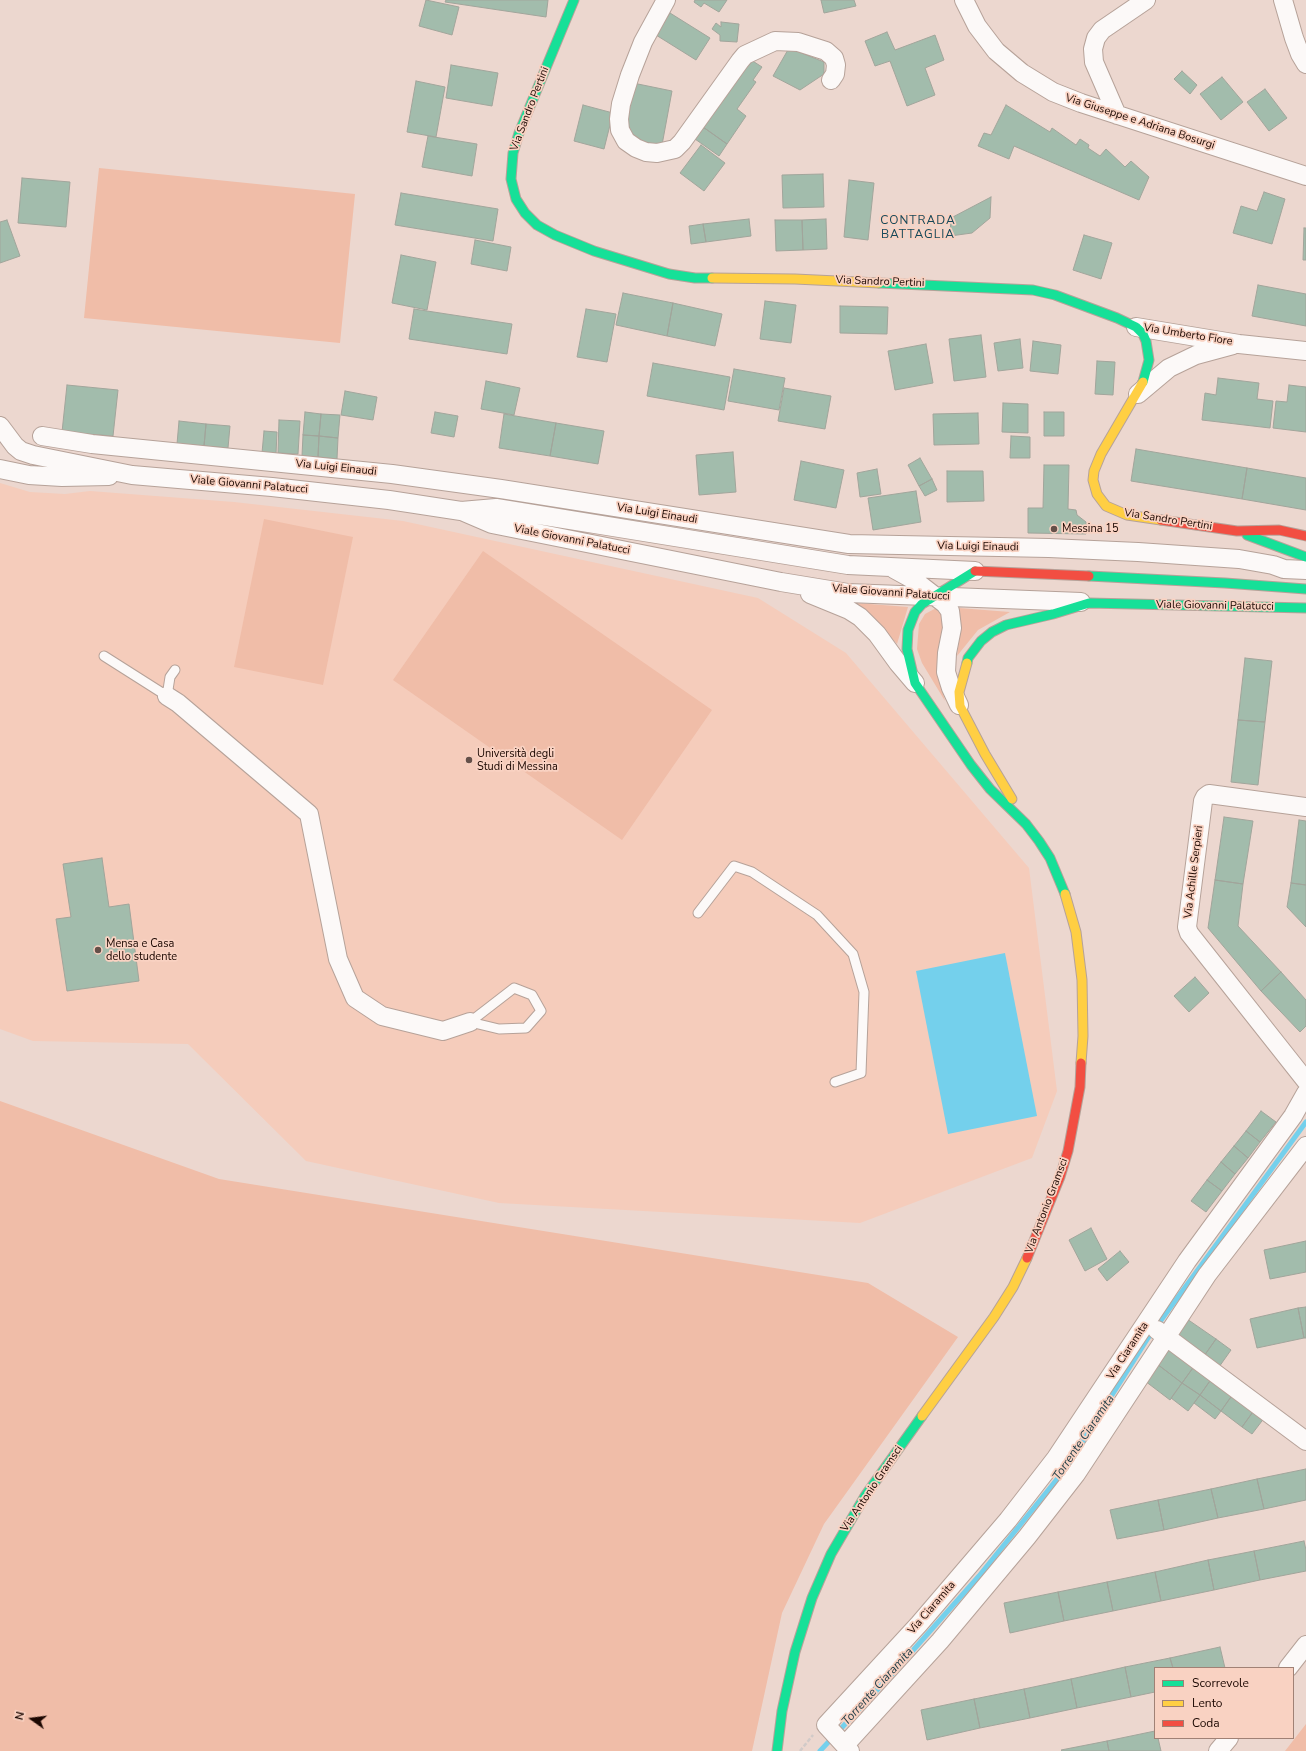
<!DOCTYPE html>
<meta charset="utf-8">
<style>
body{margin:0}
#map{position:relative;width:1306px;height:1751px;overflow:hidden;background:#ecd7cf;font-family:"Nunito Sans",sans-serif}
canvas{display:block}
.legend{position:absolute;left:1154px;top:1667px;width:140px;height:72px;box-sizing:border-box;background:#f9d2c2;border:1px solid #a08175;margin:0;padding:5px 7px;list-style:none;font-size:12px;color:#1b0701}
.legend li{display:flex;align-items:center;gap:8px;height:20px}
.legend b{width:20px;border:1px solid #a08175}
.north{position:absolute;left:12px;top:1699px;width:40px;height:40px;-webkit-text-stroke:3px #f9d2c2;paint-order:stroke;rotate:284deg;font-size:11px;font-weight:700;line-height:16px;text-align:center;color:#1b0701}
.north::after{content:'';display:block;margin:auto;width:14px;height:18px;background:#1b0701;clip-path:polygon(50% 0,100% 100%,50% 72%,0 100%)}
</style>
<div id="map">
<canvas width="1306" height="1751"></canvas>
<ul class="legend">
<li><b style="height:5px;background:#16e098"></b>Scorrevole</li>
<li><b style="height:5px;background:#ffcf43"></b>Lento</li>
<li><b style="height:5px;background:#f24e42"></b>Coda</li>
</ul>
<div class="north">N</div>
</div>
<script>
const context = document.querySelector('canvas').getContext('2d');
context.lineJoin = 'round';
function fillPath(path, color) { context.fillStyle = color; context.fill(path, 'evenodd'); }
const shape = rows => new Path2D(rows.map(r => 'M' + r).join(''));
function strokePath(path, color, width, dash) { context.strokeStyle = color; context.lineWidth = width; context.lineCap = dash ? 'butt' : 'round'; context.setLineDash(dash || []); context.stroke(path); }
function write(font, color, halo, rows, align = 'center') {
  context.font = font + ' "Nunito Sans",sans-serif'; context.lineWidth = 3.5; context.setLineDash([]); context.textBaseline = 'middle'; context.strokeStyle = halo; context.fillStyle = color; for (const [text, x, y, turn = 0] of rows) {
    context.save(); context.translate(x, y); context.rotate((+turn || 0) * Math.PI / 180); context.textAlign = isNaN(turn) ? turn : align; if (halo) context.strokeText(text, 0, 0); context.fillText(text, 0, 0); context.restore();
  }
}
fillPath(shape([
 [0,483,30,492,65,494,90,491,234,502,403,521,758,598,846,653,1029,868,1057,1091,1032,1158,860,1223,499,1203,306,1161,188,1044,33,1041,0,1029]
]), '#f5ccbb');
fillPath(shape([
 [99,168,355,194,340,343,84,318],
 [264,519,353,537,323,685,234,667],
 [483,551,712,710,622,840,393,680],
 [856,603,908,607,897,644,873,617],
 [938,607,942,614,943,623,937,665,939,678,945,701,922,663,917,649,919,624,925,614],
 [959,608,1010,612,978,630,957,656,961,625],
 [0,1101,219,1179,868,1283,958,1337,824,1524,782,1613,752,1751,0,1751],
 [1306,1724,1306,1751,1285,1751]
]), '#f0bda8');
fillPath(shape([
 [1005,953,1037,1116,948,1134,916,971]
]), '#74d0ec');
strokePath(shape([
 [820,1751,892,1674,979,1576,1066,1468,1148,1338,1306,1122]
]), '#74d0ec', 5);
const building = shape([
 [426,0,459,7,452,35,419,26,426,0],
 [446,0,548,0,546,17,445,2,446,0],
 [695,0,727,0,719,12,704,3,701,7,694,2,695,0],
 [821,0,854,0,856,6,824,13,821,0],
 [670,13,710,38,696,60,656,35,670,13],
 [721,22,739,24,737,42,720,41,720,35,712,29,716,23,721,27,721,22],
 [887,32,895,50,935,35,944,60,925,68,935,95,907,106,890,61,875,66,865,41,887,32],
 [789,48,824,62,824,74,800,90,773,76,789,48],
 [748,58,762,67,753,80,756,82,737,109,746,116,727,144,703,127,748,58],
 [451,65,498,73,492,106,446,98,451,65],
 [1182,71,1197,85,1190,94,1174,79,1182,71],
 [1222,77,1243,102,1221,120,1200,94,1222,77],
 [416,81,445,87,436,137,407,132,416,81],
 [633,83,672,91,662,145,635,141,625,123,633,83],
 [1265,89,1287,118,1269,131,1247,102,1265,89],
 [583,105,613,113,604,149,574,141,583,105],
 [1006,105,1050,132,1052,128,1076,145,1080,139,1089,145,1088,148,1100,156,1106,149,1125,167,1131,161,1149,177,1139,200,1014,146,1009,159,978,146,984,133,991,135,1006,105],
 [703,127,727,144,719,156,695,139,703,127],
 [428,136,477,144,472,176,422,167,428,136],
 [701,145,725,163,704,191,680,173,701,145],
 [823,174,824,207,783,208,782,175,823,174],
 [22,178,70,182,66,227,18,223,22,178],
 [849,180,874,183,868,240,844,237,849,180],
 [1264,192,1285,199,1272,244,1233,233,1241,206,1257,211,1264,192],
 [401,193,498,209,493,241,395,225,401,193],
 [991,197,990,218,972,233,950,236,951,218,991,197],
 [749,219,751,236,706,242,703,224,749,219],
 [826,219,827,249,803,250,802,220,826,219],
 [7,220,20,256,0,263,0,222,7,220],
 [775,220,802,220,803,250,776,251,775,220],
 [703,224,706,242,691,244,689,226,703,224],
 [1304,228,1306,228,1306,260,1303,260,1304,228],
 [1084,235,1112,243,1101,279,1073,270,1084,235],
 [475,240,511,247,507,271,471,264,475,240],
 [401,255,436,262,427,310,392,303,401,255],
 [1258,285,1306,294,1306,326,1252,316,1258,285],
 [623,293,673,303,667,336,616,325,623,293],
 [765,301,796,305,791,343,760,339,765,301],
 [673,303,722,314,715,346,667,336,673,303],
 [840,306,888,307,887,334,840,333,840,306],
 [414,309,512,324,507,354,409,339,414,309],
 [586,309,616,314,607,362,577,357,586,309],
 [981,335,986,377,954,381,949,339,981,335],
 [1020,339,1023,368,998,371,994,343,1020,339],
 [1033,341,1061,345,1058,374,1030,371,1033,341],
 [926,344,933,383,895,390,888,351,926,344],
 [1097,361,1115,362,1113,395,1095,394,1097,361],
 [653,363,730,377,724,410,647,396,653,363],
 [734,369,785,378,779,410,728,401,734,369],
 [1218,378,1259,383,1257,399,1273,401,1270,428,1202,420,1205,393,1216,395,1218,378],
 [486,381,520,388,514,415,481,409,486,381],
 [67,385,118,390,113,436,62,432,67,385],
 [1289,385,1306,387,1306,432,1273,428,1276,401,1287,402,1289,385],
 [784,388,831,396,825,429,778,421,784,388],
 [345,391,377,397,373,420,341,415,345,391],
 [1003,403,1028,404,1028,433,1002,432,1003,403],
 [305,412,321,414,319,436,303,435,305,412],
 [435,412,458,416,454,437,431,433,435,412],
 [1044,412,1064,412,1064,436,1044,436,1044,412],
 [978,413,979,444,934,445,933,414,978,413],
 [321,414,340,415,338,438,319,436,321,414],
 [504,414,556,423,550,456,499,448,504,414],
 [279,420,300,421,298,454,278,453,279,420],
 [179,421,206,424,204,446,177,444,179,421],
 [556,423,604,431,598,464,550,456,556,423],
 [206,424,230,426,228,448,204,446,206,424],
 [264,431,277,432,276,454,262,453,264,431],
 [303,435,319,436,318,457,302,456,303,435],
 [319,436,338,438,337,459,318,457,319,436],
 [1011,436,1030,437,1030,458,1010,458,1011,436],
 [1136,449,1247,468,1242,499,1131,481,1136,449],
 [733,452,736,492,699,495,696,455,733,452],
 [920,458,932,479,919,486,908,465,920,458],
 [801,461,844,470,836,508,794,500,801,461],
 [1044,465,1069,465,1068,509,1076,510,1077,515,1086,522,1086,534,1028,533,1028,508,1043,508,1044,465],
 [1247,468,1306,478,1306,510,1242,499,1247,468],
 [877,469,881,494,860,497,857,473,877,469],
 [947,471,983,471,984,501,947,502,947,471],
 [932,479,937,490,925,496,919,486,932,479],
 [916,491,921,522,873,530,868,498,916,491],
 [1245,658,1272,661,1265,722,1238,720,1245,658],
 [1238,720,1265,722,1258,785,1231,782,1238,720],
 [1224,817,1253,821,1243,884,1215,880,1224,817],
 [1299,820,1306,821,1306,885,1291,883,1299,820],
 [102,858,109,907,129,904,139,981,67,991,56,919,71,917,63,864,102,858],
 [1215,880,1243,884,1238,926,1281,972,1261,991,1208,928,1215,880],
 [1291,883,1306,885,1306,927,1287,907,1291,883],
 [1281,972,1306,1000,1306,1026,1300,1032,1261,991,1281,972],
 [1195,977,1209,993,1189,1012,1174,996,1195,977],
 [1261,1111,1276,1122,1260,1142,1246,1131,1261,1111],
 [1246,1131,1260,1142,1248,1158,1234,1146,1246,1131],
 [1234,1146,1248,1158,1235,1174,1221,1162,1234,1146],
 [1221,1162,1235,1174,1222,1191,1207,1180,1221,1162],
 [1207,1180,1222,1191,1206,1212,1191,1201,1207,1180],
 [1091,1228,1107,1259,1085,1271,1069,1240,1091,1228],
 [1306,1241,1306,1272,1270,1279,1264,1250,1306,1241],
 [1120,1251,1129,1262,1107,1281,1098,1269,1120,1251],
 [1306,1307,1306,1338,1304,1338,1298,1308,1306,1307],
 [1298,1308,1304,1338,1257,1348,1250,1319,1298,1308],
 [1187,1319,1216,1339,1204,1356,1175,1336,1187,1319],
 [1216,1339,1231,1350,1219,1367,1204,1356,1216,1339],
 [1170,1347,1195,1365,1182,1383,1157,1364,1170,1347],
 [1157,1364,1182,1383,1170,1400,1145,1381,1157,1364],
 [1195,1365,1212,1378,1200,1395,1182,1383,1195,1365],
 [1212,1378,1233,1394,1221,1411,1200,1395,1212,1378],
 [1182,1383,1200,1395,1188,1411,1171,1398,1182,1383],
 [1233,1394,1255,1409,1242,1427,1221,1411,1233,1394],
 [1200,1395,1221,1411,1215,1419,1194,1403,1200,1395],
 [1255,1409,1265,1417,1252,1434,1242,1427,1255,1409],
 [1306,1469,1306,1500,1264,1509,1257,1479,1306,1469],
 [1257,1479,1264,1509,1218,1518,1211,1489,1257,1479],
 [1211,1489,1218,1518,1164,1530,1158,1500,1211,1489],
 [1158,1500,1164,1530,1117,1539,1110,1510,1158,1500],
 [1304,1541,1306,1550,1306,1571,1260,1580,1254,1551,1304,1541],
 [1254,1551,1260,1580,1214,1590,1208,1560,1254,1551],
 [1208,1560,1214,1590,1161,1601,1155,1572,1208,1560],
 [1155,1572,1161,1601,1113,1611,1107,1582,1155,1572],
 [1107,1582,1113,1611,1064,1621,1058,1592,1107,1582],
 [1058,1592,1064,1621,1010,1633,1004,1603,1058,1592],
 [1220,1647,1225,1668,1173,1668,1170,1658,1220,1647],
 [1170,1658,1173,1668,1155,1668,1155,1692,1131,1697,1125,1667,1170,1658],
 [1125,1667,1131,1697,1077,1708,1071,1679,1125,1667],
 [1071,1679,1077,1708,1030,1718,1024,1689,1071,1679],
 [1024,1689,1030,1718,980,1728,974,1699,1024,1689],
 [974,1699,980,1728,927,1740,921,1710,974,1699],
 [1155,1731,1155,1738,1158,1738,1161,1751,1109,1751,1107,1741,1155,1731],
 [1107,1741,1109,1751,1062,1751,1061,1750,1107,1741]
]);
fillPath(building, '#a2bcac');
strokePath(building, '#a1a59b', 1);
const lane = shape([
 [104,656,167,696,170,677,175,670],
 [698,913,734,866,752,872,817,915,853,954,864,992,861,1073,835,1082],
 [514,988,532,995,541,1011,526,1028,499,1029,470,1022,514,988]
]);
const street = shape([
 [666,0,643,42,630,75,621,104,619,119,620,130,626,141,636,148,646,152,657,153,675,149,682,142,740,61,745,55,775,41,798,42,826,51,834,58,836,65,835,74,831,80],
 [964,0,977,26,996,51,1022,73,1053,92,1081,103,1306,176],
 [1283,0,1294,38,1300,54,1306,64],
 [1117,115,1094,62,1093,49,1096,38,1102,30,1146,0],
 [1136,327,1239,344,1306,351],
 [1138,394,1169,368,1196,355,1233,345],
 [0,426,15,446,21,451,33,455,132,475,272,487,389,500,461,511,496,508,848,565,975,571],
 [42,436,92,444,392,474,501,489,849,544,1049,548,1138,552,1239,559,1273,565,1284,569,1306,570],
 [0,469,29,475,62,477,109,476],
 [464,512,492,524,781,582,848,593,1081,602],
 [894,569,914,580,945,604,950,611,952,628,947,653,946,672,951,688,959,705],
 [810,594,849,610,860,617,877,634,898,663,915,683],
 [167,696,178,703,309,814,338,959,355,998,382,1016,443,1031,470,1022],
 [1306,807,1209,794,1205,797,1203,801,1187,927,1189,933,1306,1081],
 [1157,1330,1306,1441],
 [1288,1668,1306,1645],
 [845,1745,940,1641,1027,1537,1076,1474,1207,1275,1306,1146],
 [850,1751,826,1725,919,1624,1008,1520,1056,1458,1187,1261,1293,1116,1306,1093],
 [1218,1751,1229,1738]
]);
const fast = shape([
 [574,0,519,133,513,153,511,179,516,199,525,213,537,225,555,235,594,251,669,274,695,278,712,278],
 [879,283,1033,290,1055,295,1117,318,1136,327,1143,334,1146,341,1149,360,1143,382],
 [1247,535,1306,557],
 [975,571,922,604,915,612,908,630,907,649,915,683,971,765,990,789,1026,824,1039,841,1050,858,1065,894],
 [1089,576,1225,583,1306,589],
 [967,663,968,658,981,641,992,632,1006,625,1053,614,1089,603,1306,608],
 [777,1751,782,1711,795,1652,812,1598,831,1554,865,1496,922,1416]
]);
const slow = shape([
 [712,278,795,279,879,283],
 [1143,382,1101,454,1094,471,1093,480,1097,494,1106,506,1127,515,1161,520],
 [967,663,959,692,960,706,985,754,1012,799],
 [1065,894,1076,932,1082,980,1083,1036,1081,1063],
 [922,1416,994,1317,1013,1287,1027,1258]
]);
const jam = shape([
 [1161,520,1237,531,1279,530,1306,536],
 [975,571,1089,576],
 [1027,1258,1060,1177,1068,1151,1080,1087,1081,1063]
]);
strokePath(lane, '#b6a299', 11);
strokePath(street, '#b6a299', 20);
strokePath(fast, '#b6a299', 11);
strokePath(slow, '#b6a299', 11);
strokePath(jam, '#b6a299', 11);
strokePath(shape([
 [800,1751,813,1735]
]), '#d1cac8', 2.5, [4, 2]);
strokePath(lane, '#fcf9f8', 9);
strokePath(street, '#fcf9f8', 18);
strokePath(fast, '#16e098', 9);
strokePath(slow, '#ffcf43', 9);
strokePath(jam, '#f24e42', 9);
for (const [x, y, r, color] of [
 [1054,529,4,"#645049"],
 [469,760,4,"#645049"],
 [98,950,4,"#645049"]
]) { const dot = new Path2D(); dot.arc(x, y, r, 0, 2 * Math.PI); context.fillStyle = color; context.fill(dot); strokePath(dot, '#f9d2c2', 1.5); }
write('11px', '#1b0701', '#f9d2c2', [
 ["Via Sandro Pertini",530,109,-69],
 ["Via Giuseppe e Adriana Bosurgi",1140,122,18],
 ["Via Sandro Pertini",880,282,2],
 ["Via Umberto Fiore",1188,335,9],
 ["Via Luigi Einaudi",336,468,6],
 ["Viale Giovanni Palatucci",249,485,5],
 ["Via Luigi Einaudi",657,514,9],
 ["Via Sandro Pertini",1168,520,9],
 ["Viale Giovanni Palatucci",572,540,11],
 ["Via Luigi Einaudi",978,547,1],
 ["Viale Giovanni Palatucci",891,593,4],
 ["Viale Giovanni Palatucci",1215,606,1],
 ["Via Achille Serpieri",1194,872,-83],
 ["Via Antonio Gramsci",1047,1206,-69],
 ["Via Ciaramita",1128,1351,-57],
 ["Via Antonio Gramsci",872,1489,-56],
 ["Via Ciaramita",932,1608,-49]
]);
write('11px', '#1b0701', '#f9d2c2', [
 ["Messina 15",1062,529],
 ["Università degli",477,754],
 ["Studi di Messina",477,767],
 ["Mensa e Casa",106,944],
 ["dello studente",106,957]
], 'left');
context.letterSpacing = '1px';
write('12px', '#154859', '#f9d2c2', [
 ["CONTRADA",918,221],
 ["BATTAGLIA",918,235]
]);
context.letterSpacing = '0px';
write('italic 12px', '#1f3c46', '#f9d2c2', [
 ["Torrente Ciaramita",1084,1438,-56],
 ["Torrente Ciaramita",878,1687,-48]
]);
</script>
